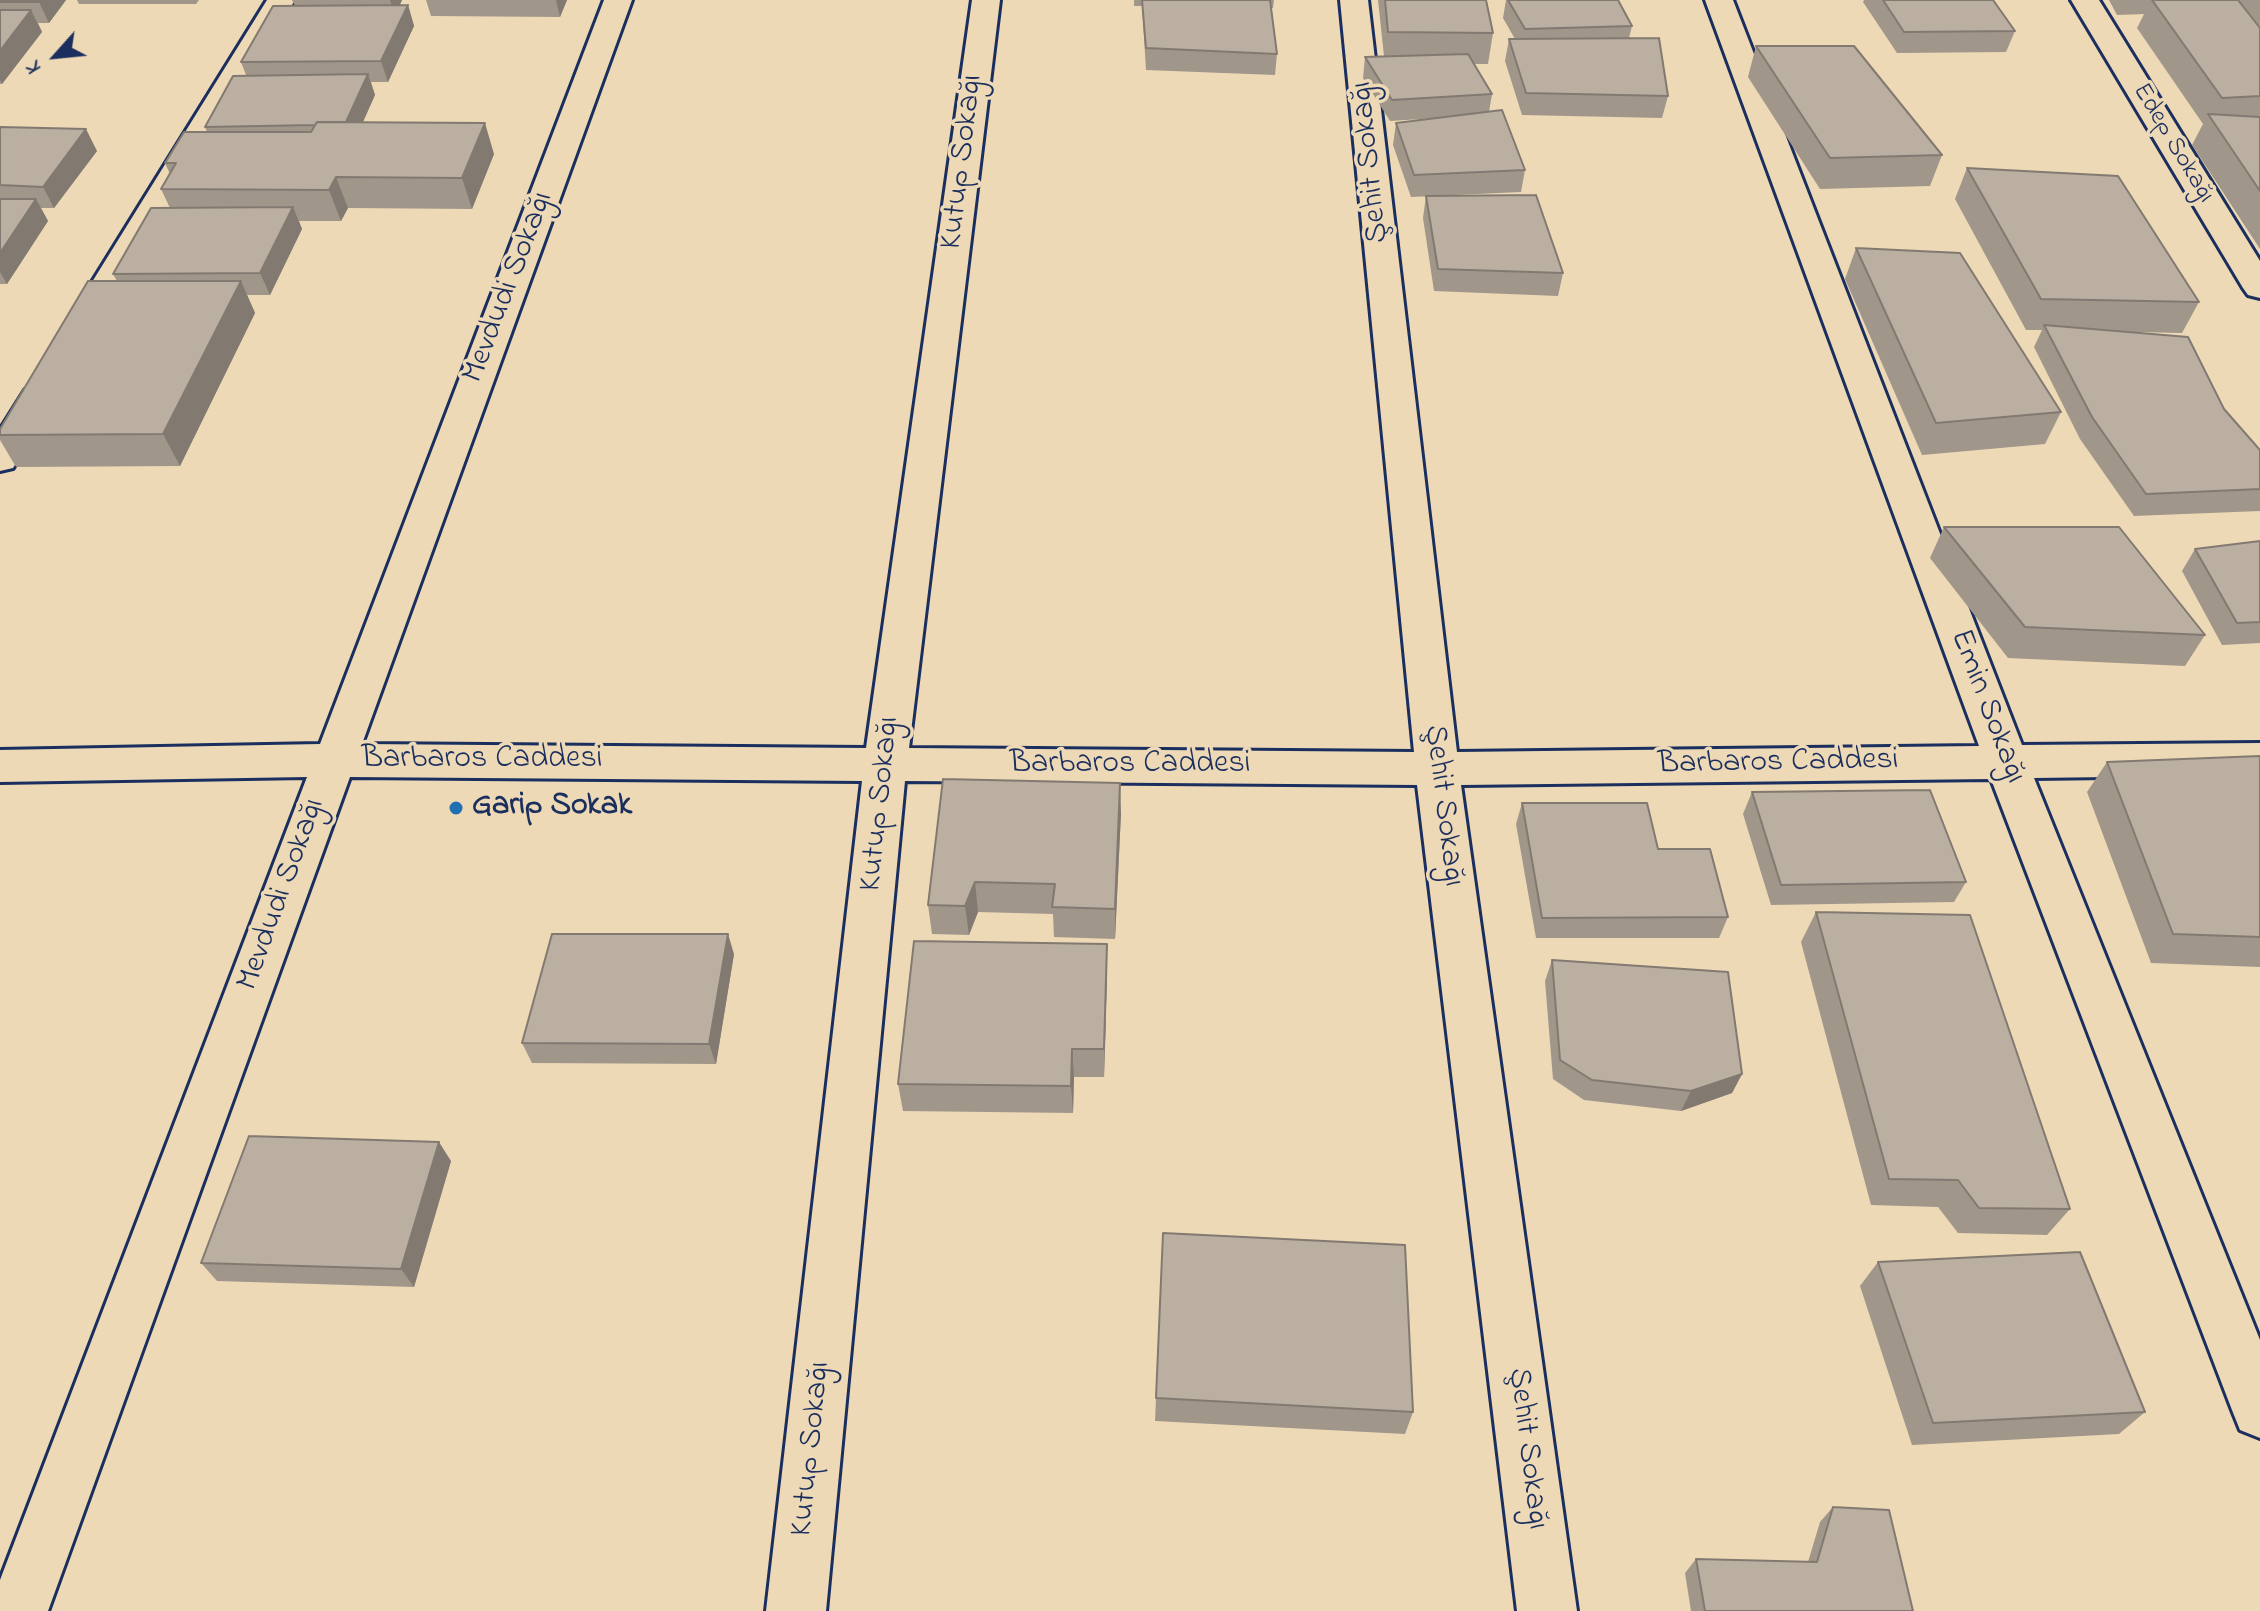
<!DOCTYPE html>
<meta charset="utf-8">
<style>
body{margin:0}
#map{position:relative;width:2260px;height:1611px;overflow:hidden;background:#eed9b7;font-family:"Indie Flower",sans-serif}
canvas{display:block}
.north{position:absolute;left:16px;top:16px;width:80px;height:80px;-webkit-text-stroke:6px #eed9b7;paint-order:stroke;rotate:243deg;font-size:22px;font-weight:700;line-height:32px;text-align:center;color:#1b2f5e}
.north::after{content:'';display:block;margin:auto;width:28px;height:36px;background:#1b2f5e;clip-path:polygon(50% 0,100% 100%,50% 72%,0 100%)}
</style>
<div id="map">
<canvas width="2260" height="1611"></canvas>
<div class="north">K</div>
</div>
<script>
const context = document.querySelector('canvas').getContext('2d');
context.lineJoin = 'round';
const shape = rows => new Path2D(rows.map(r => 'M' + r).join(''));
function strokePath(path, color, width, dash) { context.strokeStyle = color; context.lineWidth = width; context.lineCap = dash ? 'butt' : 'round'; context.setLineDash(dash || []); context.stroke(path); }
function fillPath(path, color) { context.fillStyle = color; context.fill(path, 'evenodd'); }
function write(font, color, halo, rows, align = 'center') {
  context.font = font + ' "Indie Flower",sans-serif'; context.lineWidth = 7; context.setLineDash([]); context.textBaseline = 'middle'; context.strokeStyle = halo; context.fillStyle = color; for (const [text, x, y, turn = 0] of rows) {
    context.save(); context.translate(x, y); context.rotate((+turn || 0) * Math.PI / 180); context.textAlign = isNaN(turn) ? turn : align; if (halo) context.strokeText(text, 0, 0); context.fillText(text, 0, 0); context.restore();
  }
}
const minor = shape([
 [267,0,295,0,95,332,90,340,78,343,66,340,61,332,267,0],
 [604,0,632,0,362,744,866,748,972,0,1000,0,909,748,1414,752,1340,0,1368,0,1457,752,1979,746,1705,0,1733,0,2022,745,2260,743,2260,775,2034,778,2260,1340,2260,1438,2240,1430,2232,1410,1991,779,1461,785,1577,1611,1517,1611,1417,785,905,781,826,1611,766,1611,862,781,350,777,48,1611,0,1611,0,1580,307,777,0,782,0,750,320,744,604,0],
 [2071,0,2099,0,2260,261,2260,298,2248,295,2243,288,2071,0],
 [38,387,51,390,56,398,13,468,0,471,0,430,25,390,38,387]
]);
strokePath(minor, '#1b2f5e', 6);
fillPath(minor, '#eed9b7');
fillPath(shape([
 [0,0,66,0,49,23,38,23,42,32,2,84,0,84],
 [77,0,199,0,196,4,79,4],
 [292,0,402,0,400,5,408,5,414,26,388,82,371,82,375,95,363,122,494,154,472,209,348,208,341,221,299,221,302,229,270,295,247,295,255,313,180,466,16,467,0,440,0,435,117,281,113,274,170,208,161,189,170,174,165,163,207,132,205,127,246,75,241,62,295,6],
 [426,0,567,0,560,17,431,16],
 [1134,0,1274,0,1273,8,1271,8,1277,54,1275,75,1146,70,1142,6,1134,6],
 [1378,0,1486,0,1493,33,1488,64,1474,64,1492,94,1489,112,1525,170,1521,192,1411,197,1393,145,1396,123,1436,118,1390,121,1363,78,1365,57,1384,56],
 [1506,0,1618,0,1632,26,1629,38,1668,96,1662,118,1522,115,1505,61,1509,39,1515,39,1503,18],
 [1864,0,1993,0,2015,31,2006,52,1897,53,1863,2],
 [2109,0,2260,0,2260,249,2192,145,2203,124,2137,28,2144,14,2117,15],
 [1756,46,1942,155,1930,186,1820,189,1748,77],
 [0,127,97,151,54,208,41,208,48,221,7,284,0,284],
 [1967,168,2199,302,2182,333,2134,332,2224,409,2260,450,2260,511,2134,516,2080,439,2034,347,2042,330,2026,330,1955,199],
 [1426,196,1563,273,1558,296,1434,291,1423,218],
 [1856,248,2061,412,2045,444,1922,455,1845,279],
 [1944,527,2205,635,2185,666,2008,658,1930,558],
 [2260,541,2260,643,2222,645,2182,571,2195,549],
 [2260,756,2260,967,2151,963,2087,792,2107,762],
 [1752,792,1966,882,1954,902,1771,905,1743,814],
 [1522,803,1658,849,1728,917,1719,938,1536,938,1516,824],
 [1121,813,1115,939,1054,937,1053,914,978,912,969,935,932,934,928,905],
 [1816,912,2070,1209,2047,1235,1958,1233,1938,1207,1871,1205,1801,942],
 [734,954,716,1064,532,1063,522,1043],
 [1552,960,1742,1074,1732,1093,1681,1111,1584,1100,1553,1079,1545,981],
 [1107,973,1104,1077,1074,1077,1073,1113,903,1111,898,1084],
 [451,1161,414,1287,217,1281,201,1263],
 [1163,1233,1413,1412,1405,1434,1155,1421],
 [1878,1262,2145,1412,2119,1434,1912,1445,1860,1286],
 [1833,1507,1913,1611,1691,1611,1685,1573,1696,1559,1808,1562,1820,1522]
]), '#a0968a');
fillPath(shape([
 [40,0,66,0,49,23,39,2],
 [390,0,402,0,395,15],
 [556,0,567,0,560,17],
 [408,5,414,26,388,82,381,61],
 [31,10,42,32,2,84,0,80,0,51],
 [368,74,375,95,352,146,344,125],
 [485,123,494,154,472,209,462,178],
 [86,129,97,151,54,208,43,187],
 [336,177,348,208,341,221,329,190],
 [36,199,48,221,7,284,0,272,0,253],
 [293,207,302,229,270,295,260,273],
 [241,281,255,313,180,466,163,434],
 [1120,783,1121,813,1115,939,1115,909],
 [975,882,978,912,969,935,965,906],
 [728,934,734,954,716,1064,709,1044],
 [1107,944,1107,973,1104,1077,1104,1049],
 [1072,1049,1074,1077,1073,1113,1071,1086],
 [1742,1074,1732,1093,1681,1111,1691,1091],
 [439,1142,451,1161,414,1287,401,1269]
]), '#827a71');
const building = shape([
 [0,0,40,0,39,2,0,2,0,0],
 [1142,0,1270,0,1277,54,1146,48,1142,0],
 [1385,0,1486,0,1493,33,1388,32,1385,0],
 [1508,0,1618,0,1632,26,1525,29,1508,0],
 [1883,0,1993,0,2015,31,1904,32,1883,0],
 [2152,0,2238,0,2260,28,2260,96,2222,98,2152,0],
 [408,5,381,61,241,62,273,6,408,5],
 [0,10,31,10,0,51,0,10],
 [1659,38,1668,96,1526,93,1509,39,1659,38],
 [1756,46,1854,46,1942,155,1830,158,1756,46],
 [1468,54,1492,94,1392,100,1365,57,1468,54],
 [368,74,346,122,317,122,315,125,205,127,233,76,368,74],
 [1502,110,1525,170,1414,175,1396,123,1502,110],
 [2208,114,2260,117,2260,191,2208,114],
 [317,122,485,123,462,178,336,177,329,190,161,189,176,163,165,163,184,132,311,132,317,122],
 [0,127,86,129,43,187,0,185,0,127],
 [1967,168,2118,176,2199,302,2041,299,1967,168],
 [1536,195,1563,273,1438,269,1426,196,1536,195],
 [0,199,36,199,0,253,0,199],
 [293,207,260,273,113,274,151,208,293,207],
 [1856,248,1960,253,2061,412,1936,423,1856,248],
 [88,281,241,281,163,434,0,435,0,429,88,281],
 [2044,325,2188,337,2224,409,2260,450,2260,489,2146,494,2092,417,2044,325],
 [1944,527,2119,527,2205,635,2025,627,1944,527],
 [2260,541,2260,622,2237,623,2195,549,2260,541],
 [2260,756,2260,937,2173,934,2107,762,2260,756],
 [943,779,1120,783,1115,909,1052,907,1055,884,975,882,965,906,928,905,943,779],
 [1930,790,1966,882,1781,885,1752,792,1930,790],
 [1522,803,1647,803,1658,849,1710,849,1728,917,1542,918,1522,803],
 [1816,912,1970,915,2070,1209,1979,1208,1958,1180,1889,1179,1816,912],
 [552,934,728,934,709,1044,522,1043,552,934],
 [914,941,1107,944,1104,1049,1072,1049,1071,1086,898,1084,914,941],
 [1552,960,1728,972,1742,1074,1691,1091,1592,1080,1560,1060,1552,960],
 [249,1136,439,1142,401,1269,201,1263,249,1136],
 [1163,1233,1405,1245,1413,1412,1156,1398,1163,1233],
 [2080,1252,2145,1412,1933,1423,1878,1262,2080,1252],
 [1833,1507,1889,1510,1913,1611,1705,1611,1696,1559,1817,1562,1833,1507]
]);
fillPath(building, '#baafa1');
strokePath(building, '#827a71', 2);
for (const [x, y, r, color] of [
 [456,808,8,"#1f6fb2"]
]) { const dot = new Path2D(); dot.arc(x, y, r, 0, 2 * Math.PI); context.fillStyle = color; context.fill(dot); strokePath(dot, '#eed9b7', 3); }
write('26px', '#1b2f5e', '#eed9b7', [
 ["Edep Sokağı",2172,144,59]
]);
write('32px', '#1b2f5e', '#eed9b7', [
 ["Kutup Sokağı",964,162,-83],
 ["Şehit Sokağı",1372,162,-96],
 ["Mevdudi Sokağı",510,288,-69],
 ["Emin Sokağı",1986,707,69],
 ["Barbaros Caddesi",482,761],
 ["Barbaros Caddesi",1778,764,-1],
 ["Barbaros Caddesi",1130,766],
 ["Kutup Sokağı",882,804,-84],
 ["Şehit Sokağı",1442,806,83],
 ["Mevdudi Sokağı",283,895,-70],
 ["Kutup Sokağı",813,1449,-84],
 ["Şehit Sokağı",1526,1449,83]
]);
write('bold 32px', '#1b2f5e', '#eed9b7', [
 ["Garip Sokak",472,808]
], 'left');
</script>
